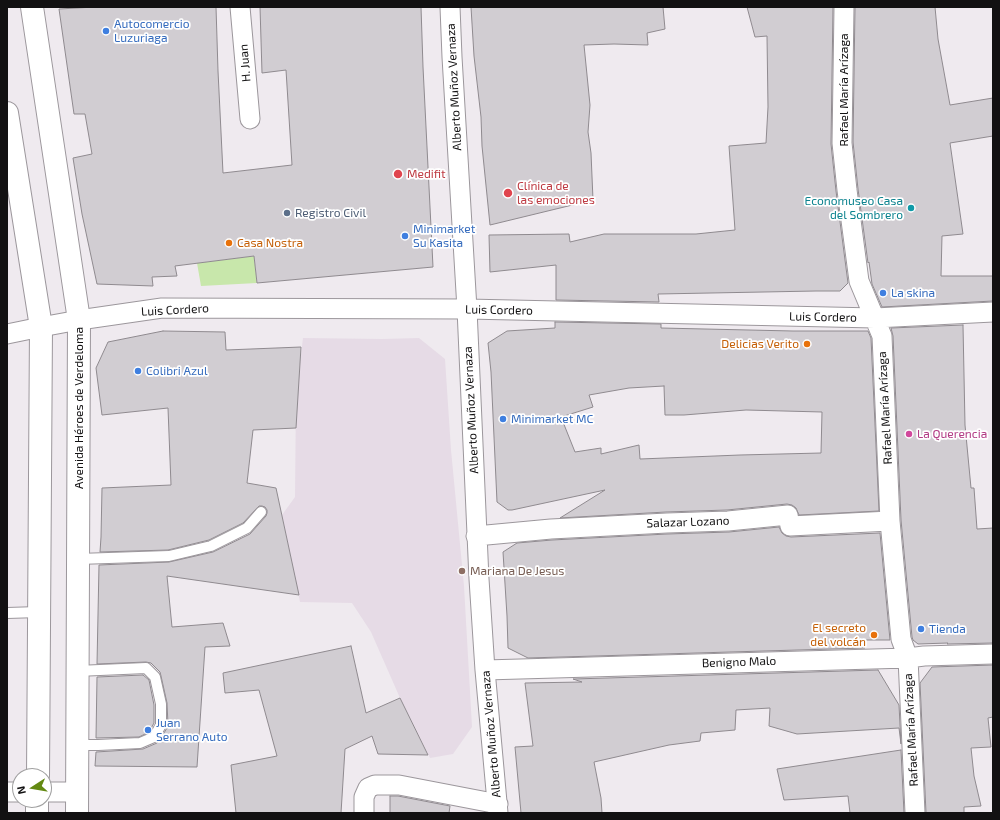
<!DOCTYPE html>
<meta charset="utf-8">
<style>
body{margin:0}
#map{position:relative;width:1000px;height:820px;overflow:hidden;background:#efeaef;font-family:"Exo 2",sans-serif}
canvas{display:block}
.frame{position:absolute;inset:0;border:8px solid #121112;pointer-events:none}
.north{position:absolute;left:12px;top:768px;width:40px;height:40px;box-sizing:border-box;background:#fff;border:1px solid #a0a0a0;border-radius:50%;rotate:258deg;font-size:11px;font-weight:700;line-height:16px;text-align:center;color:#121112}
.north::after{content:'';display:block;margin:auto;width:14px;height:18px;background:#638912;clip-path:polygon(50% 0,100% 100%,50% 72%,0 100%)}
</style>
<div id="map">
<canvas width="1000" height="820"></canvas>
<div class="frame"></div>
<div class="north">N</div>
</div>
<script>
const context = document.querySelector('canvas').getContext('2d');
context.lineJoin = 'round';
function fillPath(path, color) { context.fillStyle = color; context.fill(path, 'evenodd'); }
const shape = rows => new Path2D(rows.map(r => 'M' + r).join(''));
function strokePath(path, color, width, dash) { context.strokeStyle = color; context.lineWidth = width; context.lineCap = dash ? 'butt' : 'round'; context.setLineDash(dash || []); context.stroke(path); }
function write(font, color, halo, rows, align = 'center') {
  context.font = font + ' "Exo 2",sans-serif'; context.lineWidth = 3.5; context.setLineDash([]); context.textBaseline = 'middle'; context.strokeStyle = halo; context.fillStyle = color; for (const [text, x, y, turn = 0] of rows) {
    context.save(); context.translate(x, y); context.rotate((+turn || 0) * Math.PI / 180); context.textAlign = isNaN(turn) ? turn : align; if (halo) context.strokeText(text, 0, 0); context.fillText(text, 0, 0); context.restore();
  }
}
fillPath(shape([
 [303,338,382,339,419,338,445,359,451,450,464,586,472,727,453,754,430,758,400,698,371,632,352,603,300,602,282,515,295,497,296,395]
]), '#e6dbe6');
fillPath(shape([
 [254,256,257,283,201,286,197,263]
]), '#c8e7ab');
const building = shape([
 [95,7,216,7,218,71,223,173,292,165,286,70,262,73,260,7,421,7,423,67,433,267,257,283,254,256,175,266,177,276,152,277,153,286,97,284,82,214,73,158,92,154,85,114,74,114,59,9,95,7],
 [471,7,663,7,665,29,647,33,648,45,614,44,584,45,590,105,588,132,591,153,593,200,490,225,482,146,481,117,474,56,471,7],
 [747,7,833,7,831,144,836,191,848,283,840,291,816,291,658,294,659,302,556,300,556,265,490,272,489,235,569,234,570,242,604,234,696,234,735,230,729,146,766,143,768,107,767,36,755,37,747,7],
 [855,7,935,7,938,39,950,105,993,98,993,136,950,143,963,234,942,236,941,276,993,276,993,301,882,307,872,284,869,262,868,263,858,189,853,142,855,7],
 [555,322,661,324,661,328,793,331,868,331,871,338,879,511,799,515,796,508,792,505,787,504,727,510,666,512,560,518,605,490,512,510,508,510,497,502,491,372,488,343,507,331,555,328,555,322],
 [664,386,665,415,684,415,746,410,822,412,821,453,740,455,640,459,639,445,601,454,601,448,575,452,561,417,593,407,589,395,629,388,664,386],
 [963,325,965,425,971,488,974,488,977,529,993,528,993,643,947,644,948,643,918,644,913,640,912,637,901,520,893,336,891,328,963,325],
 [163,331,225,332,226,350,301,347,296,428,253,430,247,483,276,488,299,595,167,576,172,627,223,623,230,646,205,647,197,767,95,766,96,752,143,749,157,743,159,741,167,728,168,725,167,703,161,676,160,672,151,663,146,662,97,664,99,565,169,562,213,552,250,534,266,516,267,513,267,510,265,507,262,506,259,506,243,523,209,540,168,550,100,552,101,537,102,488,171,485,168,408,102,415,96,368,108,342,163,331],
 [779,527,782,533,786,536,791,537,880,533,890,640,860,640,865,648,528,658,508,648,507,616,503,552,517,543,552,540,667,534,729,532,779,527],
 [351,646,366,713,400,698,428,755,378,754,372,736,345,749,341,813,236,813,231,765,277,756,259,690,225,693,223,673,351,646],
 [993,665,993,717,988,718,991,747,971,748,974,776,981,806,964,807,964,813,926,813,920,683,932,667,993,665],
 [878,670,899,705,901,744,899,728,797,734,769,726,770,708,736,710,735,730,701,733,700,741,669,745,594,762,601,798,602,813,521,813,515,747,533,746,525,683,582,682,573,679,878,670],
 [143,675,149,680,154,705,154,723,149,732,139,737,96,738,97,677,143,675],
 [901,750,904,813,850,813,848,796,784,800,777,769,901,750],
 [390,796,398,796,450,806,449,813,390,813,390,796]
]);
fillPath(building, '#d1cdd2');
strokePath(building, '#8f8a8f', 1);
const lane = shape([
 [78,559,169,556,211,546,247,528,261,512],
 [7,613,39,612],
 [77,745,98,745,140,743,154,737,161,725,161,704,155,677,146,668,77,671]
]);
const street = shape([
 [240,7,250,119],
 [450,7,452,57,467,309,479,579,485,670,498,813],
 [844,7,842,143,847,190,859,281,882,336,890,521,901,639,908,658,915,813],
 [7,334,41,327,79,320,162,308,467,309,875,318,993,312],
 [476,536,551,529,667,523,728,521,788,515,790,526,890,521],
 [485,670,908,658,924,656,993,654],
 [7,792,20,792],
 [44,792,77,792],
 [364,813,364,797,368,788,375,785,399,785,498,804]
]);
const secondary = shape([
 [32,7,79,320,77,813],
 [7,113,41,327,38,776],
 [37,813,37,800]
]);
strokePath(lane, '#9c979c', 12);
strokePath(street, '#9c979c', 21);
strokePath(secondary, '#9c979c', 24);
strokePath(lane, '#fff', 10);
strokePath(street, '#fff', 19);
strokePath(secondary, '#fff', 22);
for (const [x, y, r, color] of [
 [106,31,4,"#3f7fe0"],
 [398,174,5,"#e0444e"],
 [508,193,5,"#e0444e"],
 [911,208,4,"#0f9aa8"],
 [287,213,4,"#5c6f8a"],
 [405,236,4,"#3f7fe0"],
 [229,243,4,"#e8710a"],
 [883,293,4,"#3f7fe0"],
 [807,344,4,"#e8710a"],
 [138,371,4,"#3f7fe0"],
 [503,419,4,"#3f7fe0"],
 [909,434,4,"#d1479c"],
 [462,571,4,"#8d6e63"],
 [921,629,4,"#3f7fe0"],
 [874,635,4,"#e8710a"],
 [148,730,4,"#3f7fe0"]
]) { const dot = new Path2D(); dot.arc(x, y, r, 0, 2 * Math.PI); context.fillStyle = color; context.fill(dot); strokePath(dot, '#fff', 1.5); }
write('12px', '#366cbe', '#fff', [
 ["Autocomercio",114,24],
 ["Luzuriaga",114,38],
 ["Minimarket",413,229],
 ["Su Kasita",413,243],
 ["La skina",891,293],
 ["Colibri Azul",146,371],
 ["Minimarket MC",511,419],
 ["Tienda",929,629],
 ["Juan",156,723],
 ["Serrano Auto",156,737]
], 'left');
write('12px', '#121112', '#fff', [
 ["H. Juan",245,63,-95],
 ["Alberto Muñoz Vernaza",454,87,-93],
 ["Rafael María Arízaga",844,90,-90],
 ["Luis Cordero",175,310,-3],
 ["Luis Cordero",499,310,1],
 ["Luis Cordero",823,317,1],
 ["Avenida Héroes de Verdeloma",79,408,-90],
 ["Rafael María Arízaga",885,408,-93],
 ["Alberto Muñoz Vernaza",471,410,-93],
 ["Salazar Lozano",688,522,-2],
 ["Benigno Malo",739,662,-2],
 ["Rafael María Arízaga",911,730,-93],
 ["Alberto Muñoz Vernaza",491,734,-95]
]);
write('12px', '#be3a42', '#fff', [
 ["Medifit",407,174],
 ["Clínica de",517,186],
 ["las emociones",517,200]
], 'left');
write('12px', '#0d838f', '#fff', [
 ["Economuseo Casa",903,201],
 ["del Sombrero",903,215]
], 'right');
write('12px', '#4e5e75', '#fff', [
 ["Registro Civil",295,213]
], 'left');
write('12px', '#c56008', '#fff', [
 ["Casa Nostra",237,243,"left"],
 ["Delicias Verito",799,344],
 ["El secreto",866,628],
 ["del volcán",866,642]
], 'right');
write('12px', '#b23c85', '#fff', [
 ["La Querencia",917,434]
], 'left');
write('12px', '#785e54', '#fff', [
 ["Mariana De Jesus",470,571]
], 'left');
</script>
